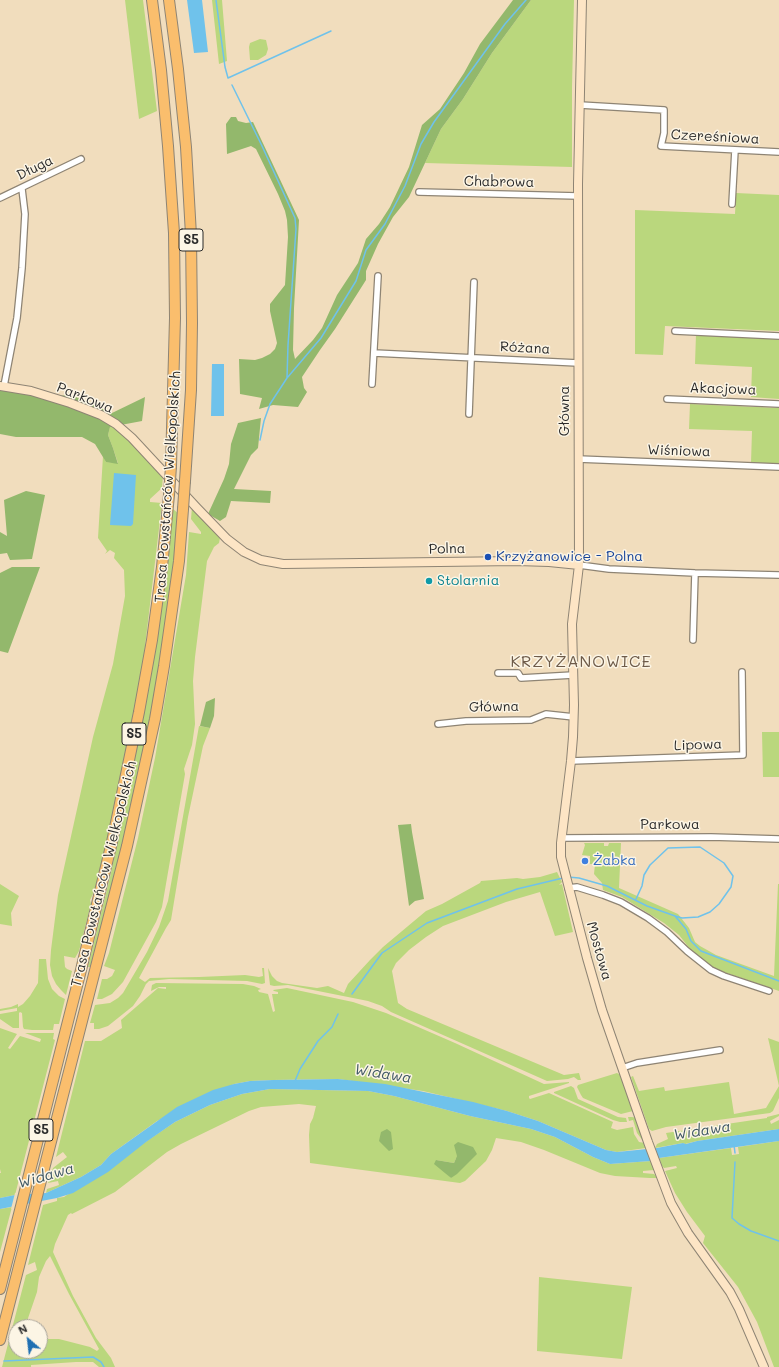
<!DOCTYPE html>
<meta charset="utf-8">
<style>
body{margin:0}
#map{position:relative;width:779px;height:1367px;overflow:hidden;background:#f1ddbd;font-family:Mali,sans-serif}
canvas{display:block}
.north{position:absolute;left:8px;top:1319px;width:40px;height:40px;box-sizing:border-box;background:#fcf5e5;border:1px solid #a8a49b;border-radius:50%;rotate:332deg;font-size:11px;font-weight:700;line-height:16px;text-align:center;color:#2b2b2b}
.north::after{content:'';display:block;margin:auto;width:14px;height:18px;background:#1f6fb2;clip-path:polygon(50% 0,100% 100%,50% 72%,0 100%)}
</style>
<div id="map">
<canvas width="779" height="1367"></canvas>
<div class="north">N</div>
</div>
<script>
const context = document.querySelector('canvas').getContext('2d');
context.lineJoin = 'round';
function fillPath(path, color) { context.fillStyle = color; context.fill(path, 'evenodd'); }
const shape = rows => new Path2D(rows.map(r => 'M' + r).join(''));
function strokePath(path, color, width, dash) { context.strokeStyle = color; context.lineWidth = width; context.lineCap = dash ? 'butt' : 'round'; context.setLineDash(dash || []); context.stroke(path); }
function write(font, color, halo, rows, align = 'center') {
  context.font = font + ' Mali,sans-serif'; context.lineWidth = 3; context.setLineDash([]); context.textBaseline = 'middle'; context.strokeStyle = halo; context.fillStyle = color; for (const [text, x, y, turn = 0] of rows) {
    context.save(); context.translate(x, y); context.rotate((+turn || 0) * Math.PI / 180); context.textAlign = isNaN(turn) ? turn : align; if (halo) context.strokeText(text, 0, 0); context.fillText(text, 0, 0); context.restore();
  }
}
fillPath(shape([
 [125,0,143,0,157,111,139,119],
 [212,0,222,0,227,61,219,64],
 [531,0,574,0,572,87,572,167,425,163,441,129,463,99,492,53],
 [260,39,266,40,268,49,266,55,258,60,250,60,249,47,250,43],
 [736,193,779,195,779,331,665,326,663,355,635,354,635,210,735,214],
 [696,334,779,338,779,399,751,397,752,367,695,364],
 [690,404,779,408,779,464,751,463,752,431,689,429],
 [110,427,114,427,121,431,163,475,162,488,150,499,150,502,162,503,144,655,124,767,106,846,95,890,90,900,91,904,79,951,75,958,64,956,65,967,67,969,72,971,66,995,61,990,56,984,52,976,50,965,51,950,58,895,93,737,113,664,125,596,124,570,114,558,115,553,110,550,105,554,107,551,98,538,103,456,106,462,118,463,113,448,108,435],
 [192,507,220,538,219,543,214,547,207,561,195,657,193,681,195,724,192,745,184,769,185,774,162,907,156,922,123,982,112,994,102,999,97,999,102,979,107,979,112,976,115,970,104,966,109,953,138,838,155,758,186,575,189,532,201,534,201,532,191,519],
 [172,508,180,515,163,654,147,738,117,871,90,967,88,967,111,873,134,759],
 [199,726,210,728,203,746,188,817,171,920,166,928,139,978,145,982,150,978,199,977,245,975,259,977,263,976,262,968,264,968,265,983,262,984,247,981,169,979,149,981,146,984,140,996,133,1006,108,1026,99,1029,94,1029,94,1023,90,1023,95,1005,110,1003,118,998,123,993,147,952,159,927,168,901],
 [762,732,779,732,779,777,763,777],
 [584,843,604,843,604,846,608,846,609,843,621,843,619,888,678,914,689,928,695,942,700,946,716,955,774,976,778,884,779,884,779,991,712,968,694,954,679,935,664,923,622,897,603,890,602,883,594,874,595,864,590,864,590,856,582,855,585,845],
 [557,872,562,882,559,885,562,884,573,932,555,936,540,892,506,902,443,926,426,937,409,950,396,963,392,971,398,1003,407,1009,564,1075,579,1073,581,1080,578,1080,574,1077,568,1079,547,1081,391,1012,382,1006,368,1001,288,985,274,986,270,985,268,968,272,976,277,981,282,983,317,988,328,986,344,993,348,984,370,960,383,947,426,911,442,904,480,883,481,881,517,878,523,879,540,877],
 [0,884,19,896,11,913,12,926,0,924],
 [39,959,46,959,48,979,52,989,59,996,65,999,59,1024,54,1024,53,1030,32,1030,24,1029,23,1027,22,1013,20,1012,19,1013,19,1028,13,1028,0,1019,0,1014,17,1011,17,1008,0,1011,0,1009,11,1007,18,1004,18,1007,23,1004,30,996,38,983],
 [156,983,243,984,254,986,261,989,258,990,259,992,268,994,273,1012,275,1011,272,994,278,994,278,992,274,991,273,990,287,988,353,1002,386,1013,455,1043,544,1084,569,1082,569,1083,529,1096,529,1098,530,1099,549,1093,613,1122,611,1128,617,1130,633,1127,634,1134,639,1142,645,1143,646,1148,617,1152,606,1150,538,1121,507,1111,423,1091,338,1079,273,1080,250,1081,234,1084,157,1121,111,1154,101,1165,81,1177,46,1193,47,1189,59,1185,58,1181,48,1183,53,1168,67,1157,63,1152,56,1157,85,1041,101,1041,122,1028,121,1020,158,988,166,989,166,987,159,987,151,991,152,985],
 [0,1028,17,1034,8,1048,10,1049,20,1036,40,1042,41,1039,25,1033,54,1033,53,1039,55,1040,15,1195,0,1198,0,1173,1,1173,0,1169],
 [768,1038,779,1042,779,1098,773,1111,770,1113,666,1127,652,1131,649,1129,631,1077,633,1076,639,1091,664,1087,665,1091,729,1082,734,1114,766,1108,779,1086],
 [617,1073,622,1076,633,1108,633,1111,621,1114,583,1098,581,1095,577,1087,578,1085],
 [571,1086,574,1088,578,1099,618,1117,626,1118,627,1122,620,1122,613,1120,554,1093,554,1092],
 [270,1089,368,1091,394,1096,470,1116,531,1129,555,1137,593,1157,610,1164,651,1161,654,1170,643,1171,643,1173,654,1174,658,1178,650,1178,615,1176,600,1173,544,1150,521,1142,496,1138,492,1150,486,1161,465,1181,460,1183,310,1163,309,1135,310,1124,313,1118,316,1106,299,1104,261,1107,249,1111,181,1144,167,1152,115,1192,72,1214,71,1213,68,1215,55,1244,53,1252,73,1296,96,1338,111,1358,115,1367,99,1367,93,1362,76,1362,31,1365,31,1367,2,1367,26,1275,37,1270,35,1262,28,1265,43,1205,57,1201,57,1198,64,1197,175,1122,210,1105,242,1094],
 [457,1156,451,1178,436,1160,454,1163],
 [50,1256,69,1294,99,1349,97,1351,90,1347,59,1339,40,1339,40,1351,16,1351,16,1327,25,1327,37,1292,39,1277,46,1261],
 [779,1114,779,1116,770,1121,771,1124,779,1120,779,1129,697,1141,685,1144,683,1143,655,1148,657,1144,668,1139,666,1133,767,1118,767,1117],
 [628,1117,632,1117,637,1118,645,1141,643,1141,637,1133,633,1120,629,1121],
 [779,1141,779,1367,774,1367,757,1322,738,1287,703,1243,705,1236,687,1212,675,1193,665,1171,677,1168,676,1166,664,1168,662,1166,659,1158,731,1148,732,1155,739,1154,738,1147],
 [12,1207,0,1252,0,1209],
 [539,1277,632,1287,622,1359,537,1351]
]), '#bad77d');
fillPath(shape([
 [513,0,531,0,492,53,463,99,441,129,409,197,393,217,378,244,366,271,366,280,335,329,320,350,302,377,304,388,307,392,298,407,273,405,259,409,262,398,240,394,239,359,255,360,262,358,270,354,275,349,277,343,270,311,270,304,285,285,288,237,287,220,285,211,278,194,256,149,251,146,227,154,226,124,231,117,236,117,238,121,246,123,253,122,299,220,294,308,293,350,295,359,313,340,322,328,337,295,358,263,366,239,379,224,390,207,409,167,422,125,440,109,464,73,480,44],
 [0,384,56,396,70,395,90,402,112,413,145,397,142,421,110,427,108,435,113,448,118,464,106,462,95,444,82,437,16,437,0,434],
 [261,418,258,448,251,455,234,489,271,491,270,503,231,501,226,517,220,521,208,514,224,479,229,464,231,444,238,423],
 [26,491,45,495,32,559,10,560,7,553,0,554,0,532,7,536,4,500],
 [12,567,40,567,8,653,0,651,0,573],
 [215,698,214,716,210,728,200,726,206,702],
 [411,824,412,832,424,899,415,901,409,906,398,825],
 [387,1129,391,1132,393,1149,389,1151,379,1141,381,1132],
 [458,1142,473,1147,477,1154,457,1174,451,1178,434,1164,436,1160,454,1163,457,1156,454,1145]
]), '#93b86c');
fillPath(shape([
 [187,0,202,0,208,52,194,53],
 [212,364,224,364,224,416,211,416],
 [114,473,136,475,133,524,131,526,110,525],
 [338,1079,385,1084,473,1102,507,1111,538,1121,606,1150,617,1152,657,1148,683,1143,686,1144,697,1141,779,1129,779,1141,659,1158,651,1161,610,1164,593,1157,555,1137,531,1129,470,1116,394,1096,368,1091,270,1089,242,1094,210,1105,175,1122,146,1142,108,1172,73,1193,57,1198,0,1209,0,1198,15,1195,46,1193,81,1177,101,1165,111,1154,177,1107,213,1090,234,1084,250,1081,273,1080]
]), '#6fc2eb');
fillPath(shape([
 [30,1192,26,1206,11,1209,15,1193]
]), '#f1ddbd');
strokePath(shape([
 [216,0,225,67,228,78,331,31],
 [232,85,262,146,295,218,296,229,288,345,287,378],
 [260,440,264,421,270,404,287,378,321,338,356,281,366,250,385,224,405,186,421,144,434,122,505,24,526,0],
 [568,877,579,878,607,886,647,906,675,916,686,929,691,941,701,951,779,981],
 [636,899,642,886,644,875,650,865,668,848,700,847,724,863,733,876,731,887,719,904,710,912,698,917,682,918,675,916],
 [352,994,382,953,427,923,517,889,563,878],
 [295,1081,300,1069,318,1041,332,1027,338,1014],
 [734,1145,735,1153],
 [735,1162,732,1218,739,1224,751,1231,779,1241],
 [4,1361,93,1357,101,1362,104,1367]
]), '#6fc2eb', 1.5);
const street = shape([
 [580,105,664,110,664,133,661,146,779,152],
 [419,192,578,196],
 [0,198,81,159],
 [732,204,735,150],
 [675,331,779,336],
 [374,353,578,363],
 [372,384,378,276],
 [4,386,17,318,22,268,25,214,22,189],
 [667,399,779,404],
 [469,414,474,282],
 [578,459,779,467],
 [579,565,609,569,695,573,779,575],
 [693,640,695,573],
 [498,673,518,673,521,678,573,675],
 [438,724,466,721,531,720,546,714,574,717],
 [571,761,743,755,742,672],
 [561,838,711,837,779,839],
 [568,888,577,887,603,895,621,902,648,918,667,932,687,951,711,970,724,976,769,991],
 [622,1068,637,1063,720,1050]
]);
const secondary = shape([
 [582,0,578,184,579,565,572,624,574,705,573,737,571,761,561,843,561,857,587,958,602,1010,648,1142,671,1203,688,1233,730,1292,739,1309,764,1367],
 [0,386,31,391,70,403,101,415,116,424,132,438,197,508,227,539,244,552,261,560,283,564,517,561,549,562,579,565]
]);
const highway = shape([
 [152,0,161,70,168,146,174,233,175,318,171,466],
 [169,0,178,69,186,147,191,235,192,323,191,390,185,481],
 [0,1289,81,970,112,842,139,712,152,640,162,567,169,495],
 [0,1340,127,846,155,719,164,666,179,561,183,509]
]);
strokePath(street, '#8e8474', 8);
strokePath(secondary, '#8e8474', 10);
strokePath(highway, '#8e8474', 12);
strokePath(street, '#fff', 5.5);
strokePath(secondary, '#fde5c5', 8);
strokePath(highway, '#fabe6d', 10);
const highwayBridge = shape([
 [169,495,171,466],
 [183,509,185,481]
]);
strokePath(highwayBridge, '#8e8474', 12, []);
strokePath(highwayBridge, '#fabe6d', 10);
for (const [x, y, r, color] of [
 [488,557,4,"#1a4fb4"],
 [429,581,4,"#0f9aa8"],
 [585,861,4,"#3f7fe0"]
]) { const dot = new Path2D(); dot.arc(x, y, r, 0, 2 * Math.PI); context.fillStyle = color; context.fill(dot); strokePath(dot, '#fcf5e5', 1.5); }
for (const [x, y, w] of [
 [191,240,24],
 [134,734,24],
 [41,1130,24]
]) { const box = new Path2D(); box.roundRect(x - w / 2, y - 11, w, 22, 3); context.fillStyle = '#fcf5e5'; context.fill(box); strokePath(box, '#2b2b2b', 1); }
write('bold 13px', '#2b2b2b', null, [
 ["S5",191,240],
 ["S5",134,734],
 ["S5",41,1130]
]);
write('14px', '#2b2b2b', '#fcf5e5', [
 ["Czereśniowa",715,137,3],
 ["Długa",35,168,-26],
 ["Chabrowa",499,182,1],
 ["Różana",525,348,3],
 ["Akacjowa",723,389,2],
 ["Parkowa",85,398,22],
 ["Główna",565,411,-90],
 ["Wiśniowa",679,451,2],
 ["Trasa Powstańców Wielkopolskich",168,487,-86],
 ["Polna",447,549,-1],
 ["Główna",494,707,-1],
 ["Lipowa",698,745,-2],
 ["Parkowa",670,825],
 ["Trasa Powstańców Wielkopolskich",104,874,-76],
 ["Mostowa",599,951,74]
]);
write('14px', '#164399', '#fcf5e5', [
 ["Krzyżanowice - Polna",496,557]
], 'left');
write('14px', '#0d838f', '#fcf5e5', [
 ["Stolarnia",437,581]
], 'left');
write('14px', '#366cbe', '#fcf5e5', [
 ["Żabka",593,861]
], 'left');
write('italic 15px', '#3f5865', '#fcf5e5', [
 ["Widawa",383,1074,9],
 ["Widawa",702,1131,-9],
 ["Widawa",46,1176,-16]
]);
context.letterSpacing = '1px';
write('16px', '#6e5b49', '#fcf5e5', [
 ["KRZYŻANOWICE",581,662]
]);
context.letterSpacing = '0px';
</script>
